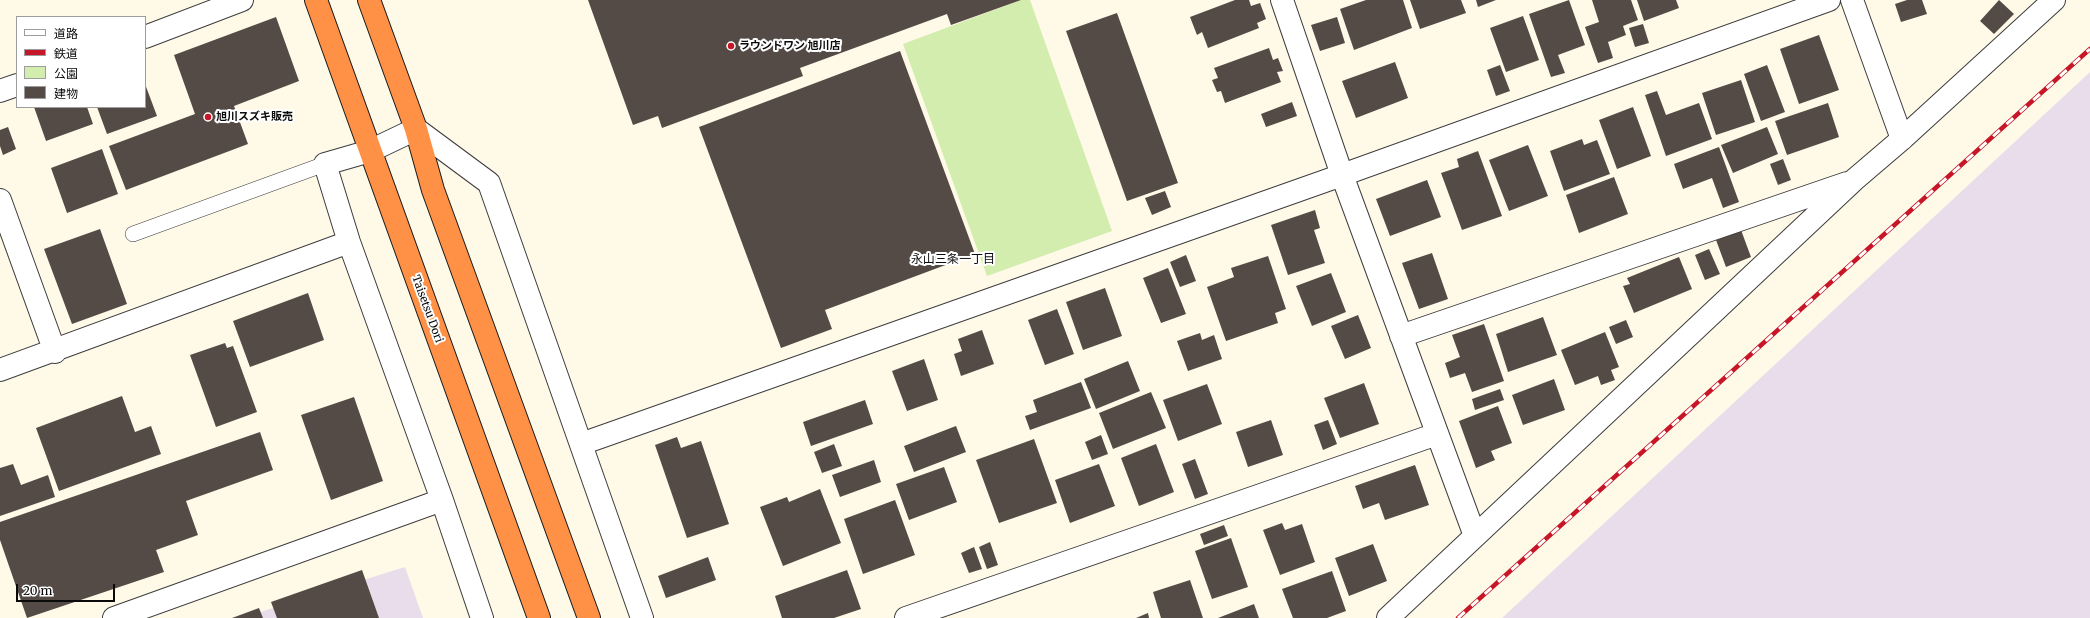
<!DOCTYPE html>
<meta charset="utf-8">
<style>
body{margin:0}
#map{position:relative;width:2090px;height:618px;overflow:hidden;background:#fff9e8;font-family:Merriweather,"Noto Sans JP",serif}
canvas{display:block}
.legend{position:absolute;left:16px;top:16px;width:130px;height:92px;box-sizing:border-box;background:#fff;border:1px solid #9d9d9d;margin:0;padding:5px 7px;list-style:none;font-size:12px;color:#0a0a0a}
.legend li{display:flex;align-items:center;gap:8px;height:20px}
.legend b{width:20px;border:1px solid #9d9d9d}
.scale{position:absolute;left:16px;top:584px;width:99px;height:18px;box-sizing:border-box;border:2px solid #0a0a0a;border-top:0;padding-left:5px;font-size:12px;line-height:14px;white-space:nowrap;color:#0a0a0a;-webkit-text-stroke:3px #fff;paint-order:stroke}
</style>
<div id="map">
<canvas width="2090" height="618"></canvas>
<ul class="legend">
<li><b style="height:5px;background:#fff"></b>道路</li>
<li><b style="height:5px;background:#c71627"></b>鉄道</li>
<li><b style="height:11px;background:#d2edae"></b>公園</li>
<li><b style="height:11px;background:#544b46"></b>建物</li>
</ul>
<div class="scale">20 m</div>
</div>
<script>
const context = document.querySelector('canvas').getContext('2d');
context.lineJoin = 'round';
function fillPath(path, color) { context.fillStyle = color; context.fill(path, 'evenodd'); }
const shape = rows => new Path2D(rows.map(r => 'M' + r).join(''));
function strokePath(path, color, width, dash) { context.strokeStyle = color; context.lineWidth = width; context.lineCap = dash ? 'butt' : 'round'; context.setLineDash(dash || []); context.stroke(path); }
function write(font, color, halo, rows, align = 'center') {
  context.font = font + ' Merriweather,"Noto Sans JP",serif'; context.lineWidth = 4; context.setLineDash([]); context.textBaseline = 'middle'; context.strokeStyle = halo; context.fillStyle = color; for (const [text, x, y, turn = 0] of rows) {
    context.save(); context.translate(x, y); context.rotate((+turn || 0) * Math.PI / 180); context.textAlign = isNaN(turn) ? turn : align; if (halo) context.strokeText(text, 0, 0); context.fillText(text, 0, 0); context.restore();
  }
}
fillPath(shape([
 [2090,72,2090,618,1502,618],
 [405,567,423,618,241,618]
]), '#e9ddeb');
fillPath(shape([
 [1021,0,1030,0,1112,231,987,276,903,44]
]), '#d2edae');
fillPath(shape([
 [588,0,1021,0,951,25,947,14,800,68,803,76,662,128,658,116,633,125],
 [1235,0,1249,0,1251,6,1260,3,1266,19,1257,23,1259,28,1208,48,1202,32,1197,35,1190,17],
 [1366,0,1403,0,1412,28,1354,50,1340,9],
 [1410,0,1461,0,1466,13,1420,29],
 [1476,0,1496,0,1478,7],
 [1569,0,1585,45,1558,55,1565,73,1551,77,1529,14],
 [1592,0,1631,0,1638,20,1623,26,1626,35,1608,42,1613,58,1598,63,1585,27,1599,22],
 [1637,0,1676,0,1679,8,1644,21],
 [1907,0,1922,0,1927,14,1901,22,1895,4],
 [1999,0,2014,14,1994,34,1980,21],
 [1117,13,1178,183,1127,201,1066,31],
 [1523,16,1539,60,1506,72,1490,28],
 [276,17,299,81,234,106,248,144,126,190,109,146,195,114,174,55],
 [1337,17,1345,43,1320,51,1311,25],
 [1643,24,1649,43,1635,47,1629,28],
 [1819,35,1839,90,1799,104,1780,49],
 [1269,48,1273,60,1278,58,1283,71,1277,72,1281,82,1225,103,1221,91,1217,92,1212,80,1218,78,1214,68],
 [900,51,975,254,825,310,832,329,781,348,699,127],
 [1395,62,1408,98,1356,118,1342,81],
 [1500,65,1510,91,1496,96,1487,70],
 [1767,65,1785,112,1761,121,1744,74],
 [1741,80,1755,122,1716,135,1702,93],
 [145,84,157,116,107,134,97,107,145,107],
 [1657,91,1666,115,1699,103,1712,139,1666,156,1645,95],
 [1292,102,1297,116,1266,127,1261,114],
 [1828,103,1839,137,1787,155,1775,121],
 [34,107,87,107,93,124,46,141],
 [1633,107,1651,156,1617,169,1599,120],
 [8,127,16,149,3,155,0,146,0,130],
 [1767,127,1778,154,1733,173,1721,145],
 [1582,139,1584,145,1597,140,1610,174,1564,191,1550,151],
 [1528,145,1548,196,1509,211,1489,160],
 [1719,147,1739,202,1723,208,1712,178,1683,189,1674,164],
 [102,149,118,194,67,213,51,168],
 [1478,151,1502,216,1462,230,1441,173,1459,167,1457,159],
 [1783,159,1791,180,1778,185,1770,164],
 [1614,177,1628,214,1579,233,1566,195],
 [1427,180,1441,217,1390,236,1376,199],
 [1165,191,1171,207,1152,215,1145,198],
 [1315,210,1320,228,1314,230,1325,263,1288,275,1271,225],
 [100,229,127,304,72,324,44,249],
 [1741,230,1751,257,1726,267,1716,240],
 [1709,249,1720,274,1705,280,1695,255],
 [1432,253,1448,299,1419,309,1402,263],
 [1186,255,1196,281,1180,287,1170,262],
 [1268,256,1286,309,1275,313,1278,323,1226,341,1207,287,1234,277,1231,268],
 [1679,257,1692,289,1634,313,1623,286,1630,284,1627,278],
 [1168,268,1186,314,1161,323,1143,278],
 [1331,273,1346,312,1312,326,1296,286],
 [1105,288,1122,336,1083,350,1066,302],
 [308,293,324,340,250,367,233,321],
 [1057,309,1074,354,1045,365,1028,320],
 [1358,315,1371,348,1345,359,1331,326],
 [1543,317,1557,355,1508,372,1496,334],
 [1626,320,1633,337,1616,344,1609,327],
 [1484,324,1504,381,1472,392,1465,373,1450,378,1445,363,1460,357,1452,335],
 [982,330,994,364,961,376,954,354,962,351,958,339],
 [1605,332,1619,367,1611,370,1615,380,1601,385,1598,376,1575,385,1561,350],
 [1200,333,1202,340,1214,335,1222,359,1188,371,1177,341],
 [225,343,227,348,233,346,257,412,216,427,190,355],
 [924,359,938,400,907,411,892,371],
 [1128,361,1140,391,1096,409,1084,379],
 [1554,379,1565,410,1523,425,1512,395],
 [1081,382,1091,408,1030,430,1025,416,1037,412,1033,400],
 [1364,383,1379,424,1340,438,1324,398],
 [1207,384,1222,424,1178,441,1163,400],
 [1500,389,1504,400,1475,410,1472,399],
 [1151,392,1166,428,1113,449,1099,413],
 [122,396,135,432,151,426,161,454,59,491,36,428],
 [354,397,383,481,331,500,301,415],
 [865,400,873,424,811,446,803,422],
 [1498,406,1512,443,1491,451,1495,460,1476,468,1459,421],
 [1271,420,1283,455,1248,467,1236,432],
 [1328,420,1337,444,1323,450,1314,425],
 [956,426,966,452,914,472,904,446],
 [260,432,273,470,186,501,198,535,156,550,164,572,27,618,0,540,0,522],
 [1101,435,1108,454,1092,460,1085,442],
 [677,437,681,448,701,441,729,524,687,538,655,445],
 [1034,439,1057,503,999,523,976,460],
 [834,444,842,466,822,473,814,452],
 [1156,444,1174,492,1139,506,1121,458],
 [1195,459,1208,494,1195,499,1182,464],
 [874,460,881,482,840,497,832,475],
 [13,464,21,485,48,475,55,497,0,516,0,468],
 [1099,464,1115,506,1070,523,1055,480],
 [1415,465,1429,505,1385,520,1379,503,1363,509,1355,486],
 [944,467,957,502,909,520,896,484],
 [820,489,841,543,783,566,760,507,787,497,789,502],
 [895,500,915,555,863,574,844,519],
 [1282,523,1285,530,1302,524,1315,562,1280,575,1263,530],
 [1224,525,1228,536,1204,545,1200,534],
 [1231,538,1248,587,1212,599,1195,551],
 [990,542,998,565,987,569,979,547],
 [1373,544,1387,581,1349,596,1335,558],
 [974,547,982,569,969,573,961,553],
 [708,557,716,580,666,598,658,576],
 [362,570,379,618,277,618,271,602],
 [847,570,861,609,834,618,782,618,775,596],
 [1332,571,1346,611,1327,618,1293,618,1282,589],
 [1190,580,1203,618,1161,618,1153,592],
 [1254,604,1259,618,1218,618],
 [259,608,263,618,232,618],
 [1148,613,1149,618,1136,618]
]), '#544b46');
const lane = shape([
 [133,234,325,164]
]);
const street = shape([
 [1282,0,1342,175,1475,536],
 [1852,0,1902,139],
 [145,37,242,0],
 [0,91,17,85],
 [0,200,55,352],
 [1401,336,1847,183],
 [0,370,349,242],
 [581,444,1342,175,1829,0],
 [114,618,442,500],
 [482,618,442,500,349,242,325,164,370,151,416,129,489,183,642,618],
 [906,618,1437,434],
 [1388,618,1854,180,1902,139,2054,0]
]);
const highway = shape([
 [316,0,539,618],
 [369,0,416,129,433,190,589,618]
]);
strokePath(lane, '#3d3d3d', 16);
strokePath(street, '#3d3d3d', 24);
strokePath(highway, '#1b1b1b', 24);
strokePath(lane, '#fff', 15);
strokePath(street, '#fff', 22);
strokePath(highway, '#ff9146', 22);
const rail = shape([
 [1458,618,2090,49]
]);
strokePath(rail, '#c71627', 4.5);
strokePath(rail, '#fff', 3, [9]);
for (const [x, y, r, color] of [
 [731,46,4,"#c71627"],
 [208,117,4,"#c71627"]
]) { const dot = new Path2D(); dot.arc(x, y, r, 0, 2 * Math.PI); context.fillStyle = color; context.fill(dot); strokePath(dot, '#fff', 1.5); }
write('bold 11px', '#0a0a0a', '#fff', [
 ["ラウンドワン 旭川店",739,46],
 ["旭川スズキ販売",216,117]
], 'left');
write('11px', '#0a0a0a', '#fff', [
 ["Taisetsu Dori",427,309,70]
]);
write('12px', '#0a0a0a', '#fff', [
 ["永山三条一丁目",953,260]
]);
</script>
